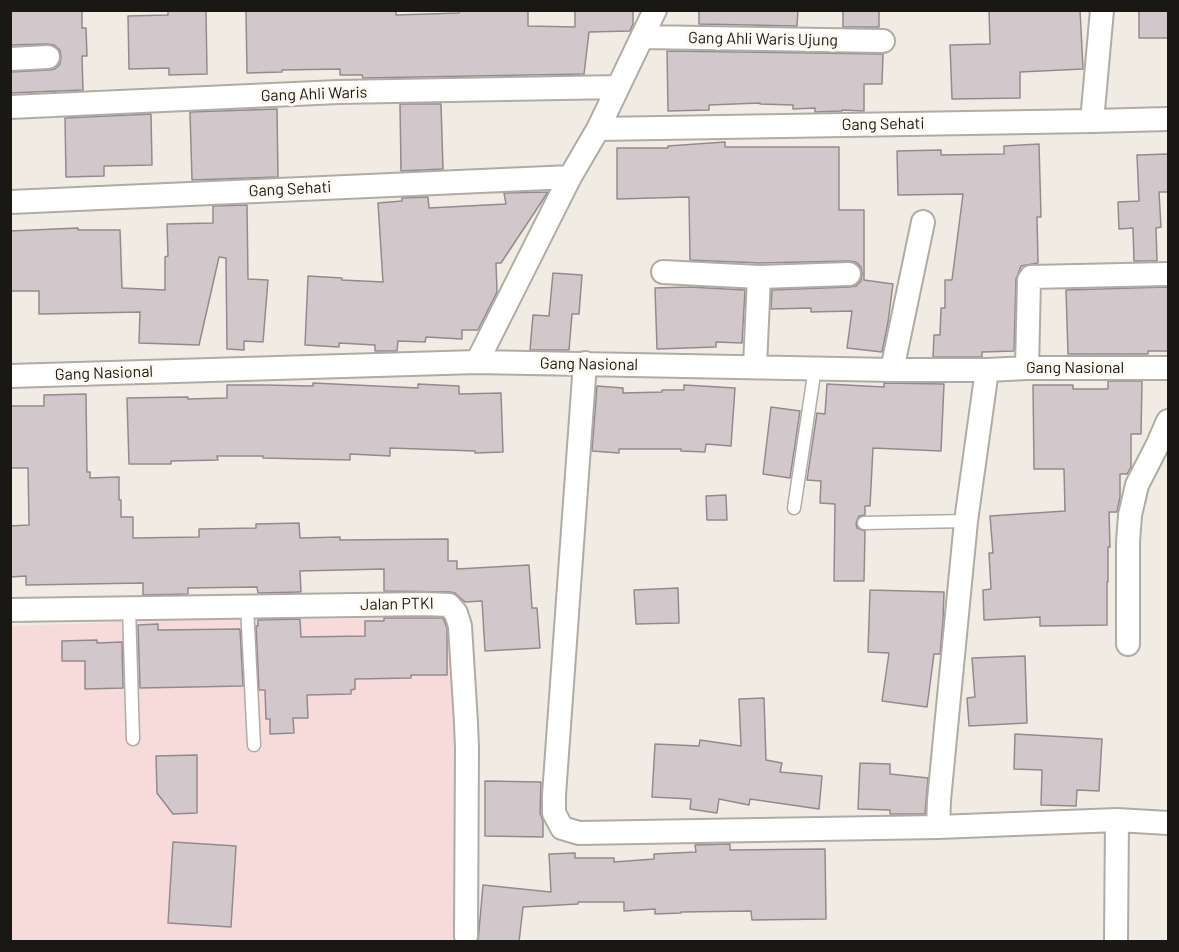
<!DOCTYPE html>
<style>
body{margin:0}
#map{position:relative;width:1179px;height:952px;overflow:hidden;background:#f0ece3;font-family:Barlow,sans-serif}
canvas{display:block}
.frame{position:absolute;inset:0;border:12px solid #1a1815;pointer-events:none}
</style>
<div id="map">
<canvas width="1179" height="952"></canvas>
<div class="frame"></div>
</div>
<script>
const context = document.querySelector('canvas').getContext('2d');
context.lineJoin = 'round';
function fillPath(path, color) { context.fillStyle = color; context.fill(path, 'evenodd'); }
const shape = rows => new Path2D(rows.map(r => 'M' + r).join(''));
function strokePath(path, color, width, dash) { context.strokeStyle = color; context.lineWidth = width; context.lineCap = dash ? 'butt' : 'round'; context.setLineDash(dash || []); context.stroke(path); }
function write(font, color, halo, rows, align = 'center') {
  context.font = font + ' Barlow,sans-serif'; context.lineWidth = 6; context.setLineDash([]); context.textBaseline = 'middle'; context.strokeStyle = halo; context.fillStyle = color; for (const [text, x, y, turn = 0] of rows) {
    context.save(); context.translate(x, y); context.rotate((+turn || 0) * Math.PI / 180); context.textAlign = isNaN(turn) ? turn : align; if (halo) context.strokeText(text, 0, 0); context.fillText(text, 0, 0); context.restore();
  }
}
fillPath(shape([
 [452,618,466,941,11,941,10,626,174,620]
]), '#f6dbda');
const building = shape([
 [10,10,82,10,82,28,86,28,87,56,82,56,83,90,10,93,10,72,49,70,55,69,60,64,61,57,60,50,54,45,47,44,10,45,10,10],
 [168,10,206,10,207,74,169,75,169,68,129,69,128,16,168,15,168,10],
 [396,10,396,15,459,13,459,10,528,10,528,26,575,27,575,10,633,10,633,24,630,31,589,32,584,74,363,78,362,75,340,75,340,69,282,70,282,72,247,73,246,11,396,10],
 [699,10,798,10,797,26,699,24,699,10],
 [843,10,879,10,879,27,843,27,843,10],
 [989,10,1080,10,1083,69,1020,72,1020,98,952,99,950,45,990,44,989,10],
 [1139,10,1168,10,1168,38,1139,38,1139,10],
 [667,51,883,54,882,84,864,84,864,111,842,110,842,111,815,112,815,108,793,109,793,105,760,104,760,103,709,105,709,110,668,111,667,51],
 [400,104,441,104,443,169,401,171,400,104],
 [277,109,278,177,192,180,190,112,277,109],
 [151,114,152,165,104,166,104,176,66,177,65,118,151,114],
 [725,142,725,147,839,147,839,210,864,210,864,280,893,284,888,322,882,352,847,348,852,311,811,312,811,308,771,309,772,290,849,287,856,286,861,281,862,274,861,267,856,262,849,261,759,263,690,260,689,197,617,199,617,148,668,148,668,146,725,142],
 [1039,144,1041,217,1037,217,1038,263,1021,266,1016,279,1014,351,982,352,982,357,933,357,934,335,940,335,941,308,945,308,945,280,952,280,963,194,898,195,897,151,941,150,941,155,1004,154,1004,146,1039,144],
 [1168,154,1168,192,1159,192,1161,227,1156,228,1157,261,1134,261,1133,228,1119,229,1118,202,1139,201,1137,155,1168,154],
 [548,192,501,263,496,263,497,292,478,330,462,330,462,339,426,337,425,342,398,341,397,351,375,351,375,345,339,343,339,347,305,345,308,276,342,278,342,280,383,282,378,203,402,201,402,198,428,197,429,208,506,204,504,193,548,192],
 [247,205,248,279,268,280,263,342,244,341,244,350,227,349,226,258,219,257,199,345,139,343,140,312,39,314,39,291,10,291,10,231,78,228,78,230,120,230,122,288,165,290,165,257,168,256,167,224,213,223,213,206,247,205],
 [553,273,582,275,579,314,572,314,569,350,530,350,533,315,549,316,553,273],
 [689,287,745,290,742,343,716,342,716,347,657,349,655,288,689,287],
 [1168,287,1168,351,1148,351,1148,354,1068,354,1066,290,1168,287],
 [1108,381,1142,381,1141,434,1131,434,1131,467,1127,474,1120,474,1120,497,1117,512,1109,512,1110,547,1108,547,1108,582,1107,582,1107,625,1040,626,1040,617,984,620,983,590,991,589,989,553,993,553,990,516,1065,511,1064,469,1034,469,1033,385,1073,385,1073,389,1108,389,1108,381],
 [313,383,418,388,418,384,459,386,459,394,501,393,503,452,475,453,475,451,390,448,390,456,350,454,350,460,263,458,263,456,217,456,218,460,171,461,171,464,129,464,127,398,188,397,188,399,227,398,227,385,264,385,313,386,313,383],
 [884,383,944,384,941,451,873,448,870,506,865,506,865,515,859,516,856,523,857,528,865,531,864,581,834,581,835,504,820,503,821,481,807,480,817,413,825,414,827,384,884,387,884,383],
 [684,385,735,388,731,446,706,444,705,452,681,451,681,449,619,449,619,453,592,451,597,386,623,388,623,393,662,392,662,390,684,390,684,385],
 [86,394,87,472,90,472,90,478,119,477,119,500,121,500,121,517,133,517,133,538,199,537,199,529,256,528,256,524,299,523,300,538,340,537,340,540,448,539,448,561,457,561,457,569,529,565,532,608,537,608,540,648,485,651,482,601,465,602,455,593,450,592,384,591,384,569,300,571,301,592,300,592,258,593,257,587,188,588,188,594,143,595,143,583,26,585,26,576,10,577,10,526,29,525,28,468,10,468,10,406,44,406,44,395,86,394],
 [771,407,800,411,790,478,763,474,771,407],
 [726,495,727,520,707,520,706,496,726,495],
 [678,588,679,623,636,624,634,590,678,588],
 [870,590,944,592,943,621,940,654,934,654,927,707,882,701,889,653,868,652,870,590],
 [384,618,443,618,447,628,447,675,411,675,411,678,355,679,355,689,351,690,351,694,307,695,308,718,293,718,294,733,270,734,270,719,266,719,265,690,259,690,256,626,258,626,258,620,300,619,301,637,365,636,365,621,384,621,384,618],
 [158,624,158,630,240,629,243,686,140,688,138,625,158,624],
 [97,640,97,643,122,642,123,688,85,689,85,661,62,661,62,641,97,640],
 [1025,656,1027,723,969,726,967,698,975,697,972,658,1025,656],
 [764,698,766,760,782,763,780,772,822,776,819,809,750,799,749,805,719,799,717,813,690,809,691,799,652,797,655,744,699,746,700,740,741,746,739,699,764,698],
 [1015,734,1102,739,1099,791,1077,790,1076,806,1041,805,1042,770,1014,769,1015,734],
 [197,755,197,813,173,814,157,793,156,756,197,755],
 [860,763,890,764,890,774,928,778,925,814,890,814,890,810,858,809,860,763],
 [485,781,541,782,540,813,543,821,543,837,485,836,485,781],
 [173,842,236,846,231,927,168,923,173,842],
 [730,844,730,850,825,849,826,919,752,920,751,911,681,912,681,913,655,914,655,909,624,911,624,902,578,902,578,904,523,907,519,942,478,942,483,885,551,892,549,854,575,853,575,858,614,858,614,862,654,859,654,854,696,852,695,845,730,844]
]);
fillPath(building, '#d2c8cc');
strokePath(building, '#938a8e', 1.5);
const lane = shape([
 [794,508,815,368],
 [864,523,966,521],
 [247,606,254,745],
 [129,608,133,739]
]);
const street = shape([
 [643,37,883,41],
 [10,59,48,57],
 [10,107,338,92,618,87],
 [1092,121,1102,10],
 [598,129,1092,121,1168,119],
 [10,202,570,177],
 [663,272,759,277,755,366],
 [759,277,849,274],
 [477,362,570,177,598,129,655,10],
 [585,363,554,795,554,813,562,828,579,833,938,827,1117,820,1116,942],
 [1027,368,1029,280,1031,277,1168,274],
 [892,370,923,222],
 [10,376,477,362,892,370,987,370,1027,368,1168,368],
 [10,610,425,604,449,605,456,613,460,626,466,723,467,748,466,936],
 [1128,644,1128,542,1130,515,1137,485,1158,444,1168,421],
 [1117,820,1168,823],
 [938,827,939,800,966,521,987,370]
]);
strokePath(lane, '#b0aba3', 15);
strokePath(street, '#b0aba3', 26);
strokePath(lane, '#fff', 12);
strokePath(street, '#fff', 22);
write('16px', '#1a1815', '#fef9f0', [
 ["Gang Ahli Waris Ujung",763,39,1],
 ["Gang Ahli Waris",314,94,-2],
 ["Gang Sehati",883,124,-1],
 ["Gang Sehati",290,189,-3],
 ["Gang Nasional",589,364,1],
 ["Gang Nasional",1075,368],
 ["Gang Nasional",104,373,-2],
 ["Jalan PTKI",397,604,-1]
]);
</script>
